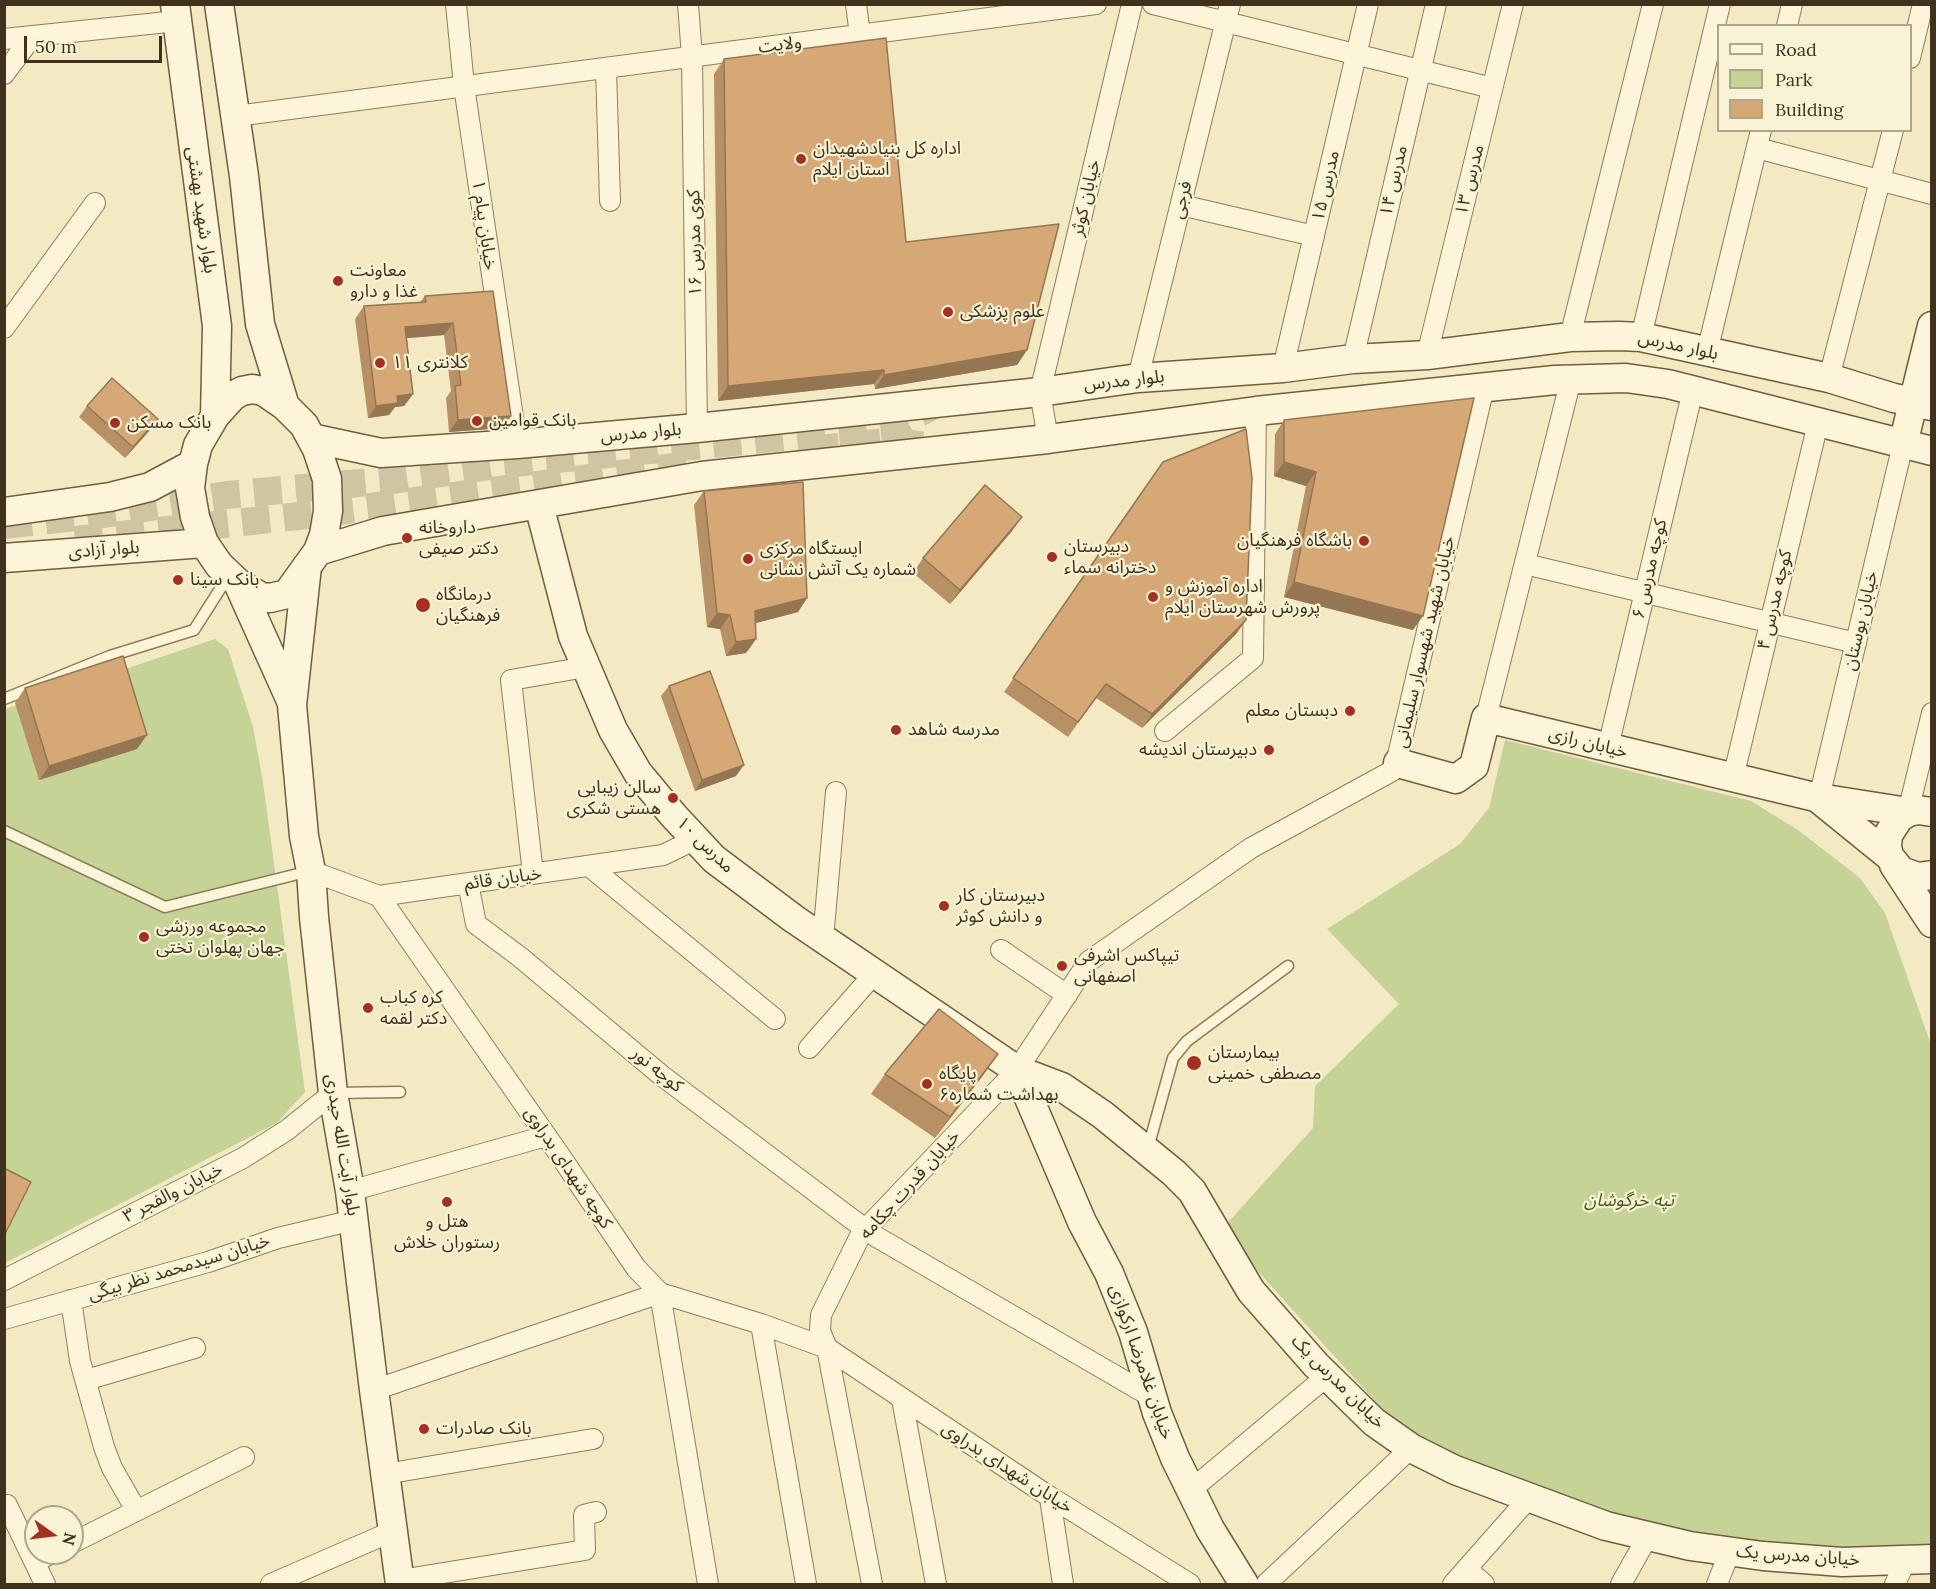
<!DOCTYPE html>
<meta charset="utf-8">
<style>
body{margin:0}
#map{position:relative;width:1936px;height:1589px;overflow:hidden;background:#f3eac4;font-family:Lora,serif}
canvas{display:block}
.frame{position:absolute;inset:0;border:6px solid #3f311e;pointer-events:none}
.legend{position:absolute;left:1717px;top:24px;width:195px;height:108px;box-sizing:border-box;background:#f9f3d5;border:2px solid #afa58c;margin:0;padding:8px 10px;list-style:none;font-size:18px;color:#3f311e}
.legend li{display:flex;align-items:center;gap:12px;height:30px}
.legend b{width:30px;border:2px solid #afa58c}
.north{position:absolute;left:24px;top:1505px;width:60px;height:60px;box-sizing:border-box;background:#f9f3d5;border:2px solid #afa58c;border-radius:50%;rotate:104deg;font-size:16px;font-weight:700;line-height:24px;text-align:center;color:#3f311e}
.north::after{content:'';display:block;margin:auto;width:21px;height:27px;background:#a62f21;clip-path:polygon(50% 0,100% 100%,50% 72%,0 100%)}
.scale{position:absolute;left:24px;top:36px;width:138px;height:27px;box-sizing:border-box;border:3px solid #3f311e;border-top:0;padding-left:8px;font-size:18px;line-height:21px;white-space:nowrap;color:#3f311e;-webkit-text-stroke:4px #f9f3d5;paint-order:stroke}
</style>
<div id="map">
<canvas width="1936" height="1589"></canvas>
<div class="frame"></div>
<ul class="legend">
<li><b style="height:8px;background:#fcf5d9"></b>Road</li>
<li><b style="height:16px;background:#c5d397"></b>Park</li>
<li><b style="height:16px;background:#d5a876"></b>Building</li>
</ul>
<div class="north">N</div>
<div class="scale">50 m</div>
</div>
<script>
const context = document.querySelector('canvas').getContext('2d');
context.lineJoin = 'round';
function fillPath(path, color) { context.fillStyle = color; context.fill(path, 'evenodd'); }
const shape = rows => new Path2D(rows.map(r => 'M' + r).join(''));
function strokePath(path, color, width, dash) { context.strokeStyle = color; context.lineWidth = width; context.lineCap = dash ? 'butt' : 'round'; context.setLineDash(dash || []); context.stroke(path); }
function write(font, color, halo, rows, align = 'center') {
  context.font = font + ' Lora,"Noto Sans Arabic",serif'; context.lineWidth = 4.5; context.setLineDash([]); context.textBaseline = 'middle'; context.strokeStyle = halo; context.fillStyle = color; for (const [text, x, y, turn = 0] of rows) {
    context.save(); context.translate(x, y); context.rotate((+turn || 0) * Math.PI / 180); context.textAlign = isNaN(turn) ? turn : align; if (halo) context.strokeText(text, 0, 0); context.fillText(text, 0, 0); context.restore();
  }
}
fillPath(shape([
 [215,639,228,649,253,727,263,782,305,1092,277,1123,5,1263,5,709],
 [1505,740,1751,801,1798,830,1860,878,1885,913,1931,1045,1931,1543,1913,1548,1842,1551,1742,1541,1670,1527,1574,1504,1423,1442,1391,1419,1263,1277,1223,1228,1313,1128,1315,1086,1399,1004,1327,929,1460,844,1489,808]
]), '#c5d397');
strokePath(shape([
 [811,450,893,441,932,447],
 [4,525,104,514,227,495,392,480,504,464,892,427,938,403],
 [75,540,317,514,696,464]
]), '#cfc5a3', 28, [28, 14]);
const lane = shape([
 [4,699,110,656,194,630,229,575],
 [4,831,165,907,310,871],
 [333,1093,400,1092],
 [1148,1148,1173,1058,1187,1041,1288,966]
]);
const street = shape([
 [456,4,464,86,517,444],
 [688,4,692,57,697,428],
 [856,4,860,35],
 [1153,4,1492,88],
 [1787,26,1792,4],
 [4,39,177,21],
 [1910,58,1923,4],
 [606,68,610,201],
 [4,74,32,37],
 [236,116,1096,4],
 [1757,148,1932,194],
 [1181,205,1314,236],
 [4,328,95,203],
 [1570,337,1653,4],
 [1641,337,1720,4],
 [1707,352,1761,130],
 [1427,355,1513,4],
 [1353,359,1436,4],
 [1283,368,1368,4],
 [1138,378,1230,4],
 [1829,378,1893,130],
 [1048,439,1040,392,1132,4],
 [1525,564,1856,643],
 [1486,718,1571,379],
 [1165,731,1253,658,1256,411],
 [1608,747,1693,390],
 [1733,778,1818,423],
 [1819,798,1903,444],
 [1908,812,1932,713],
 [589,866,775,1019],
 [311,871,379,896,663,855,696,839],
 [533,874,511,680,586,667],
 [468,883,476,924,520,957,661,1075,849,1217,875,1236,1152,1397],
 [379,896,561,1157,636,1268,660,1293,761,1324,827,1348,1044,1493,1190,1584],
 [823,939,836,792],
 [1001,950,1067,995],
 [809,1048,874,974],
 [350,1191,546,1136],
 [4,1280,243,1158,287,1130,333,1093],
 [71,1300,80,1361,104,1447,112,1468,136,1510],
 [4,1319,208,1262,278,1238,354,1220],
 [761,1324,806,1584],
 [86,1380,195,1348],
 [374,1390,660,1293,708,1584],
 [902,1399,936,1584],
 [385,1474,593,1439],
 [1191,1490,1327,1376],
 [1050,1498,1063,1584],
 [4,1505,7,1505,45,1584],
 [72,1543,244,1457],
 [35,1562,52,1553],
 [1467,1569,1484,1584],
 [400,1580,585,1550,584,1515,596,1512],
 [271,1584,393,1531],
 [872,1584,827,1348,820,1331,821,1315,861,1234,1017,1070,1089,961,1251,848,1392,771,1395,768,1484,387],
 [1266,1584,1411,1448],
 [1453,1584,1528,1499],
 [1621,1584,1648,1536],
 [1717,1584,1730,1551],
 [1895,1584,1906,1560]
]);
const secondary = shape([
 [175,4,217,326,215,416],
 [219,4,244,176,260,324,285,406],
 [252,389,263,391,285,406,304,425,317,449,327,479,328,511,324,535,318,551,287,594,270,598,261,597,238,583,219,565,204,543,195,517,190,488,193,464,198,445,215,416,233,396,242,391,252,389],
 [311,438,381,453,517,444,697,428,1040,392,1138,378,1283,368,1353,359,1427,355,1570,337,1619,336,1641,337,1829,378,1894,398,1932,406],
 [1903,444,1932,326],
 [539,505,573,636,613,730,638,773,673,815,714,859,794,919,1017,1070,1062,1087,1103,1115,1174,1173,1192,1191,1251,1291,1316,1365,1374,1422,1411,1448,1455,1470,1606,1526,1690,1546,1763,1556,1842,1562,1932,1559],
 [4,512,110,497,150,487,193,464],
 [318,551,383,531,702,476,1048,439,1256,411,1555,380,1626,378,1668,384,1932,451],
 [4,558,204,543],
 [307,566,292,705,304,836,311,871,314,917,333,1093,350,1191,374,1390,400,1584],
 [238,583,292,703],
 [1398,763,1456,779,1474,766,1486,718,1819,798,1908,812],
 [1820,800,1889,856],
 [1932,812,1918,810,1908,812,1899,818,1888,835,1887,846,1889,856,1901,871,1918,877,1932,875],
 [1894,865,1932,923],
 [1017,1070,1082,1222,1109,1273,1133,1332,1157,1413,1175,1458,1210,1529,1244,1584]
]);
strokePath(lane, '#907c58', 13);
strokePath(street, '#907c58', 22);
strokePath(secondary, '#725d3b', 31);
strokePath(lane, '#fcf5d9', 10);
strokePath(street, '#fcf5d9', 20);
strokePath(secondary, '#fcf5d9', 28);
fillPath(shape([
 [724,59,906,242,1027,350,1017,365,875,389,874,384,718,401,714,74],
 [493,291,511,416,503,428,449,432,446,398,451,391,444,335,407,338,413,394,404,406,395,407,389,415,368,418,355,319,364,306,420,302,425,296],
 [87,406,150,430,125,458,79,417],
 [1284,420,1413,630,1284,597,1306,486,1274,476,1275,434],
 [1163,462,1246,620,1236,634,1142,728,1096,698,1068,737,1004,692],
 [704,491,807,598,798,612,755,623,756,639,746,653,726,656,720,629,707,627,694,505],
 [1012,531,950,604,913,573,923,558],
 [669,686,736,776,695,791,661,696],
 [25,688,137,749,39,780,15,703],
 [885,1074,984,1074,935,1138,871,1094]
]), '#b79065');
fillPath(shape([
 [453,323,444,335,397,339,405,327],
 [1027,350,1017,365,875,389,884,375],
 [884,370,874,384,718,401,728,386],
 [413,394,404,406,395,407,389,415,368,418,376,406,397,396],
 [511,416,503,428,449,432,458,420],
 [158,419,150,430,125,458,133,447],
 [1284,462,1316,472,1306,486,1274,476],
 [1022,517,1012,531,950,604,960,590],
 [1294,582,1423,616,1413,630,1284,597],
 [807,598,798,612,745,626,755,611],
 [717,613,730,615,720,629,707,627],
 [1246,620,1236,634,1142,728,1152,714],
 [756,639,746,653,726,656,736,642],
 [147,735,137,749,39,780,49,766],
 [744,765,736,776,695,791,702,780],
 [998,1054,984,1074,935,1138,950,1117]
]), '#957653');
const building = shape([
 [886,38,906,242,1059,224,1027,350,884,375,884,370,728,386,724,59,886,38],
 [493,291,511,416,458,420,455,386,461,385,453,323,405,327,413,394,397,396,398,403,376,406,364,306,426,302,425,296,493,291],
 [112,378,158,419,133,447,87,406,112,378],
 [1474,398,1423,616,1294,582,1316,472,1284,462,1284,420,1474,398],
 [1246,429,1252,478,1246,620,1152,714,1106,684,1078,722,1013,678,1163,462,1246,429],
 [803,482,807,598,755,611,756,639,736,642,730,615,717,613,704,491,803,482],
 [985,485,1022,517,960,590,923,558,985,485],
 [123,656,147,735,49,766,25,688,123,656],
 [710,671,744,765,702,780,669,686,710,671],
 [939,1009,998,1054,950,1117,885,1074,939,1009],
 [4,1168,31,1182,4,1236,4,1168]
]);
fillPath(building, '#d5a876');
strokePath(building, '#957653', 1.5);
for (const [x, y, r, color] of [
 [801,159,6,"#a62f21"],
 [338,281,6,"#a62f21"],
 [948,312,6,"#a62f21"],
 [380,363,6,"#a62f21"],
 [477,421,6,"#a62f21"],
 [115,423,6,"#a62f21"],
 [407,538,6,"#a62f21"],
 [1364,541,6,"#a62f21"],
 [1052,557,6,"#a62f21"],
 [748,559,6,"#a62f21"],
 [178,580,6,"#a62f21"],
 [1153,597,6,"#a62f21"],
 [423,605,8,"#a62f21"],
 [1350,711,6,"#a62f21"],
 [896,730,6,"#a62f21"],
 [1269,750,6,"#a62f21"],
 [673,798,6,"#a62f21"],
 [944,906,6,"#a62f21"],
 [144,937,6,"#a62f21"],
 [1062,966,6,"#a62f21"],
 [368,1008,6,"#a62f21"],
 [1194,1063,8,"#a62f21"],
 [927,1084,6,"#a62f21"],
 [447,1202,6,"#a62f21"],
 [424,1429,6,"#a62f21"]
]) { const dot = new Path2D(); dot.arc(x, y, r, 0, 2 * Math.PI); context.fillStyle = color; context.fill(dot); strokePath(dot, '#f9f3d5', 2); }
write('18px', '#3f311e', '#f9f3d5', [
 ["ولایت",780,45,-7],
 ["مدرس ۱۳",1470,180,-76],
 ["مدرس ۱۴",1394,181,-77],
 ["مدرس ۱۵",1326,186,-77],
 ["خیابان کوثر",1086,198,-77],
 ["فرجی",1182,200,-76],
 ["بلوار شهید بهشتی",201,210,82],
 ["خیابان پیام ۱",484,225,82],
 ["کوی مدرس ۱۶",695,243,-91],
 ["بلوار مدرس",1678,346,12],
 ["بلوار مدرس",1124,381,-6],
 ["بلوار مدرس",641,433,-5],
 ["بلوار آزادی",104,550,-4],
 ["کوچه مدرس ۶",1650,569,-77],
 ["کوچه مدرس ۴",1775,600,-77],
 ["خیابان بوستان",1861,621,-77],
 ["خیابان شهید شهسوار سلیمانی",1425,642,-77],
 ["خیابان رازی",1588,743,14],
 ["مدرس ۱۰",705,845,44],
 ["خیابان قائم",503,879,-8],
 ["کوچه نور",657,1070,39],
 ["بلوار آیت الله حیدری",342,1145,81],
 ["کوچه شهدای بدراوی",568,1168,56],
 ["خیابان قدرت چکامه",910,1185,-48],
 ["خیابان والفجر ۳",173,1193,-27],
 ["خیابان سیدمحمد نظر بیگی",179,1268,-17],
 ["خیابان غلامرضا ارکوازی",1141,1362,71],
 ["خیابان مدرس یک",1338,1382,45],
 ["خیابان شهدای بدراوی",1007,1468,33],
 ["خیابان مدرس یک",1798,1556,4]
]);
write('18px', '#3f311e', '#f9f3d5', [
 ["اداره کل بنیادشهیدان",813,149],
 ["استان ایلام",813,170],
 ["معاونت",350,271],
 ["غذا و دارو",350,292],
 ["علوم پزشکی",960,312],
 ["کلانتری ۱۱",392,363],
 ["بانک قوامین",489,421],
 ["بانک مسکن",127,423],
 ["داروخانه",419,528],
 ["دکتر صیفی",419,549],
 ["باشگاه فرهنگیان",1352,541,"right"],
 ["دبیرستان",1064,547],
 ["دخترانه سماء",1064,568],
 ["ایستگاه مرکزی",760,549],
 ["شماره یک آتش نشانی",760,570],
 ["بانک سینا",190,580],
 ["اداره آموزش و",1165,587],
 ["پرورش شهرستان ایلام",1165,608],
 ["درمانگاه",436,595],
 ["فرهنگیان",436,616],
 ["دبستان معلم",1338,711,"right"],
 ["مدرسه شاهد",908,730],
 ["دبیرستان اندیشه",1257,750,"right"],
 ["سالن زیبایی",661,788,"right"],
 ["هستی شکری",661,809,"right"],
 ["دبیرستان کار",956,896],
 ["و دانش کوثر",956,917],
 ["مجموعه ورزشی",156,927],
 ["جهان پهلوان تختی",156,948],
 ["تیپاکس اشرفی",1074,956],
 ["اصفهانی",1074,977],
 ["کره کباب",380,998],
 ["دکتر لقمه",380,1019],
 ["بیمارستان",1208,1053],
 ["مصطفی خمینی",1208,1074],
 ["پایگاه",939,1074],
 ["بهداشت شماره۶",939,1095],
 ["هتل و",447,1222,"center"],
 ["رستوران خلاش",447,1243,"center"],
 ["بانک صادرات",436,1429]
], 'left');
write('italic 18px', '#485d22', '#f9f3d5', [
 ["تپه خرگوشان",1629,1201]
]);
</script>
